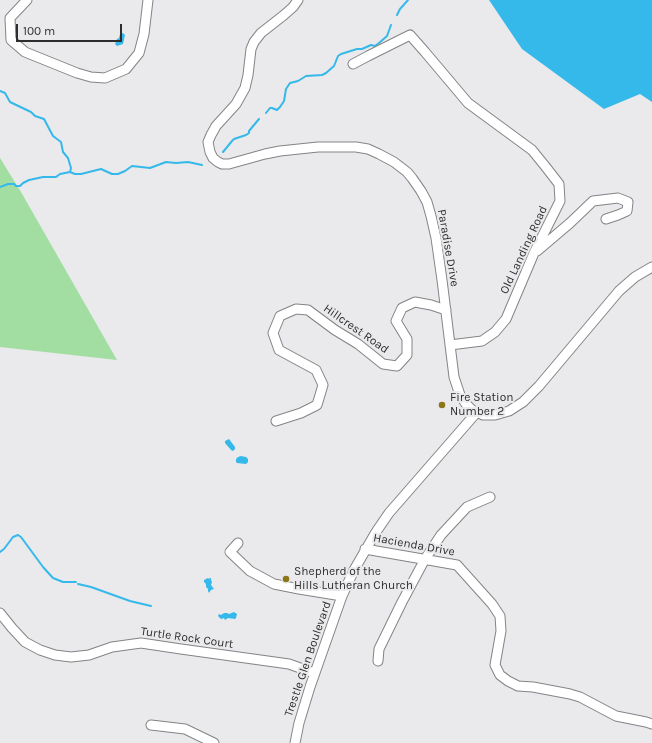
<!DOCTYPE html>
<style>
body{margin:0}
#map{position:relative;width:652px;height:743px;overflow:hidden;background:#eae9ec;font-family:Karla,sans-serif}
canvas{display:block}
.scale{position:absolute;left:16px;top:24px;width:106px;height:18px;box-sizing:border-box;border:2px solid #2e2d2e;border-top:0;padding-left:5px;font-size:12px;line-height:14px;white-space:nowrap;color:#2e2d2e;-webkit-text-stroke:3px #eae9ec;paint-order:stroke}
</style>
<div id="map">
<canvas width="652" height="743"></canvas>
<div class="scale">100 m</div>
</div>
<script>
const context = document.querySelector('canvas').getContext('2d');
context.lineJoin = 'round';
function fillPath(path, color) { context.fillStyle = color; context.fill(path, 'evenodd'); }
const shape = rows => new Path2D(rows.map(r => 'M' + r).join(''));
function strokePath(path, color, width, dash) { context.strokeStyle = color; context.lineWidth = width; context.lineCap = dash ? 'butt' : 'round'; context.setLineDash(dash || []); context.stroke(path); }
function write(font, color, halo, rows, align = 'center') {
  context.font = font + ' Karla,sans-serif'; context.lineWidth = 4; context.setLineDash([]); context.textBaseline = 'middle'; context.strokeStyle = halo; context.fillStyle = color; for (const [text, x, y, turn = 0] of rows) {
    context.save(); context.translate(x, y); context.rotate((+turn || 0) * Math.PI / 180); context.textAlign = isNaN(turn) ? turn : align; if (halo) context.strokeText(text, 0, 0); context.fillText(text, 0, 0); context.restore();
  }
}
fillPath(shape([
 [0,158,21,192,117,360,0,347]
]), '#a2dea2');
fillPath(shape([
 [489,0,652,0,652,102,640,94,604,109,522,49],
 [123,33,125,35,123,44,117,46,115,44,117,39,119,38,120,34],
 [229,439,235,447,235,449,233,451,231,450,225,443,225,441],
 [238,457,241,456,246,457,248,459,248,462,246,464,237,463,236,462,236,459],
 [208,578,209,579,210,578,211,578,211,580,212,582,211,585,214,589,211,590,209,593,208,591,208,589,206,587,206,584,204,582,204,580],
 [234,612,237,614,236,618,235,619,228,618,225,620,224,618,221,619,218,616,219,614,221,615,224,613,227,613,229,614]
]), '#35b9ea');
strokePath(shape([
 [397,15,400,9,408,0],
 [0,91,5,93,10,102,31,112,35,116,44,119,53,136,61,142,63,152,68,158,71,168,70,172],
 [266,113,270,108,272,108,277,110,280,107,284,101,286,89,290,83,298,81,306,76,322,75,326,73,334,66,338,56,341,54,357,49,362,49,371,45,375,46,379,43,387,36,391,25],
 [223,152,232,141,234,139,246,135,249,133,249,131,259,119],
 [0,187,8,184,14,184,16,186,20,186,23,183,29,180,43,177,56,177,60,174,70,172,75,174,81,174,101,169,112,174,118,174,125,171,132,166,150,168,166,162,176,163,188,162,202,165],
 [0,552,4,549,13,537,18,535,21,537,43,567,53,578,63,582,76,582],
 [78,584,91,587,130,601,151,606]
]), '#35b9ea', 2);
const minor = shape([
 [27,0,10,18,11,40,25,52,77,73,91,77,105,78,126,69,139,53,144,34,148,0],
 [298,0,293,7,284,15,261,33,254,42,251,49,248,75,245,88,236,104,216,126,211,135,208,142,210,152,213,158,218,162,222,164,229,164,265,154,280,151,318,147,356,147,368,149,379,154,394,162,407,172,412,178,421,191,427,202,431,216,436,238,442,280,454,377,460,395,466,404,472,410,477,412,483,415,495,415,509,411,523,402,539,386,619,291,635,277,652,267],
 [353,64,368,56,410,35,425,52,468,103,532,150,545,166,559,184,560,201,534,253,506,319,495,332,482,341,450,345],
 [537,251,570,223,593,201,618,198,628,202,627,211,618,215,606,219],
 [276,421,301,413,317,405,323,385,316,370,279,350,273,333,280,316,296,309,308,310,335,330,358,344,383,364,397,366,407,355,407,339,396,321,402,308,415,302,431,305,446,310],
 [238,543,230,552,250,571,274,584,299,589,342,596],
 [365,549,457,565,492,604,500,616,501,631,495,665,500,675,508,681,518,686,533,687,570,694,580,697,616,716,646,722,652,724],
 [0,613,12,628,25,642,40,650,55,655,71,657,89,655,112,647,141,643,181,649,289,664,314,673],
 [378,661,379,649,402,602,425,559,441,535,467,507,490,497],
 [151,725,185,729,214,743],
 [295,743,299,723,310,687,342,596,354,570,376,532,389,513,477,412]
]);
strokePath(minor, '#848386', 11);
strokePath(minor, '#fff', 9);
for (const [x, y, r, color] of [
 [442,405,4,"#8c761a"],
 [286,579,4,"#8c761a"]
]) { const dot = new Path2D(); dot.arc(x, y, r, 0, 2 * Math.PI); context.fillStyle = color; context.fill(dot); strokePath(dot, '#eae9ec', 1.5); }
write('12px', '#2e2d2e', '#eae9ec', [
 ["Paradise Drive",448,248,80],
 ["Old Landing Road",524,250,-65],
 ["Hillcrest Road",356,329,35],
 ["Hacienda Drive",414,545,10],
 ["Turtle Rock Court",187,638,8],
 ["Trestle Glen Boulevard",308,659,-71]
]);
write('12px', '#2e2d2e', '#eae9ec', [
 ["Fire Station",450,398],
 ["Number 2",450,412],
 ["Shepherd of the",294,572],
 ["Hills Lutheran Church",294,586]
], 'left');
</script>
